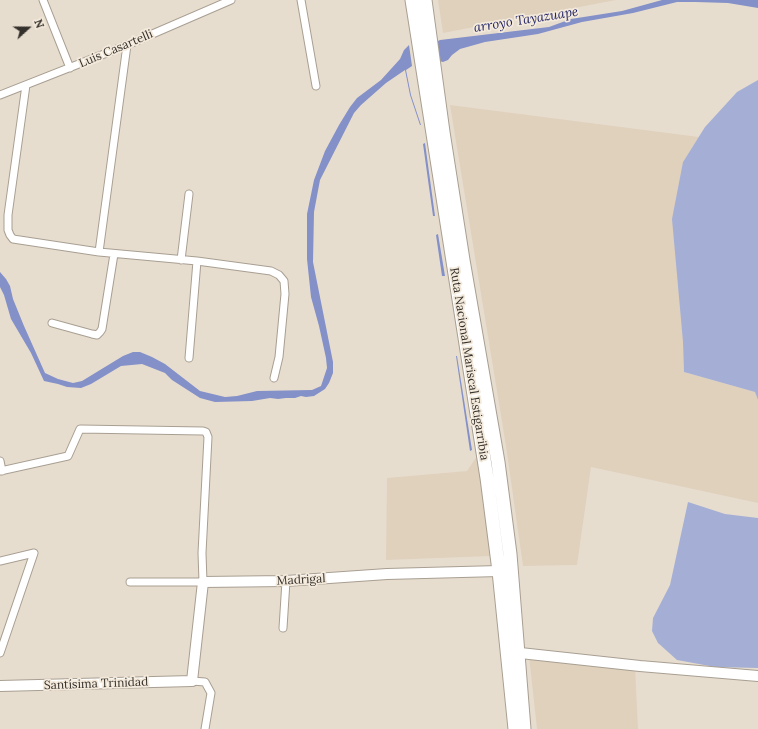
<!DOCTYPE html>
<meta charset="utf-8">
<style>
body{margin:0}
#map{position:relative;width:758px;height:729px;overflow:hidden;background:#e7ddcf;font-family:Lora,serif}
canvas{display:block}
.north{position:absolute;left:8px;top:8px;width:40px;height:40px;-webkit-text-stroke:3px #f4eadc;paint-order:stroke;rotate:69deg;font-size:11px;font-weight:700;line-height:16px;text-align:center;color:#34302b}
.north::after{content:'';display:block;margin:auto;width:14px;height:18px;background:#34302b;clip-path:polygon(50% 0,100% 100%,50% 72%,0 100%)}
</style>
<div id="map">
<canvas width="758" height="729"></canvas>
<div class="north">N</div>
</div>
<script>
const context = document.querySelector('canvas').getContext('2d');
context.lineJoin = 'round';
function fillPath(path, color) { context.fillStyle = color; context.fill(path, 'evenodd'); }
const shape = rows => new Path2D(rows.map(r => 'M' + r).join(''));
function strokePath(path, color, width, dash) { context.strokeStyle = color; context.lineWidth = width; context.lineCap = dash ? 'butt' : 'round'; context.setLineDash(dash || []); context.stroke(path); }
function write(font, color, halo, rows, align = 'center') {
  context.font = font + ' Lora,serif'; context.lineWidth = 3.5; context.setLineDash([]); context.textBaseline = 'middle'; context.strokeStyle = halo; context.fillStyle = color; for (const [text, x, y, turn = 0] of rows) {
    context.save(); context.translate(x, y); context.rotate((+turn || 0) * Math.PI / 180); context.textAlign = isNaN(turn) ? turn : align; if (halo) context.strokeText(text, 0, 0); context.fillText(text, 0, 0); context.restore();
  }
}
fillPath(shape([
 [438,0,616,0,443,33],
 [450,105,699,137,683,162,684,372,755,392,758,400,758,503,591,467,577,565,523,566,506,446],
 [479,453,492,556,386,560,387,478,467,471],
 [529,656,635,665,638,729,537,729]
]), '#e0d1bd');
fillPath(shape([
 [758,80,758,400,755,392,684,372,683,342,672,219,683,162,705,127,737,92],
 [688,502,725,514,758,518,758,668,715,667,677,660,658,643,652,631,653,618,670,585]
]), '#a5afd5');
fillPath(shape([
 [662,0,758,0,758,8,728,3,695,2,677,2,633,13,582,22,538,34,485,42,460,49,452,55,448,60,443,62,439,61,436,42,440,40,549,27,571,19,622,11],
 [409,45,412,66,406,70,411,95,421,125,420,125,410,95,405,70,386,83,361,105,354,113,320,180,314,212,313,262,333,362,333,373,329,383,325,389,314,396,306,397,301,396,295,398,286,398,278,399,270,398,252,401,215,402,200,398,172,380,165,373,142,364,121,366,91,384,81,388,67,387,58,384,44,381,31,353,11,319,4,295,0,287,0,272,6,279,10,286,13,299,24,326,45,373,58,379,73,383,82,381,123,356,133,352,140,352,152,357,165,364,200,391,225,397,237,396,257,391,312,390,321,386,327,368,326,358,319,326,311,297,307,259,307,214,314,180,325,151,339,125,350,107,357,98,381,80,400,59,404,50],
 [425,143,435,216,433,216,423,144],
 [438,234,445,276,442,276,436,235],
 [456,356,457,356,472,450,470,451]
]), '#8490c8');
const street = shape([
 [43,0,70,68],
 [301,0,316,86],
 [26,85,8,215,8,230,10,235,13,239,99,252,197,261,271,271,279,275,284,281,285,294,279,357,274,378],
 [0,95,127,45,231,0],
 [99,252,127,45],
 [181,260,189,194],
 [52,323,92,334,97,335,100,332,102,329,114,254],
 [189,358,197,261],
 [0,461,2,471],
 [0,471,68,456,80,429,203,431,206,432,208,437,202,553,203,582,130,582],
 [0,561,34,553],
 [283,628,286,581],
 [0,653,34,553],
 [192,681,205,682,211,693,205,729]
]);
const secondary = shape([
 [511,652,640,666,758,676],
 [0,686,192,681,203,582,286,581,387,574,499,571]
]);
const highway = shape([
 [412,0,487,478,499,571,515,729],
 [425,0,443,132,463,260,498,462,510,554,524,729]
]);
strokePath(street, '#a89f92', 9);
strokePath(secondary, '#a89f92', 12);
strokePath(highway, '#a89f92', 15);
strokePath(street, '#fff', 7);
strokePath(secondary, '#fff', 10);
strokePath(highway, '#fff', 13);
write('12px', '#34302b', '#f4eadc', [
 ["Luis Casartelli",116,49,-23],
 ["Ruta Nacional Mariscal Estigarribia",469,364,81],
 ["Madrigal",301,580,-3],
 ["Santísima Trinidad",96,684,-2]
]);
write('italic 13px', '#1c1f62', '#f4eadc', [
 ["arroyo Tayazuape",526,20,-9]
]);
</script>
